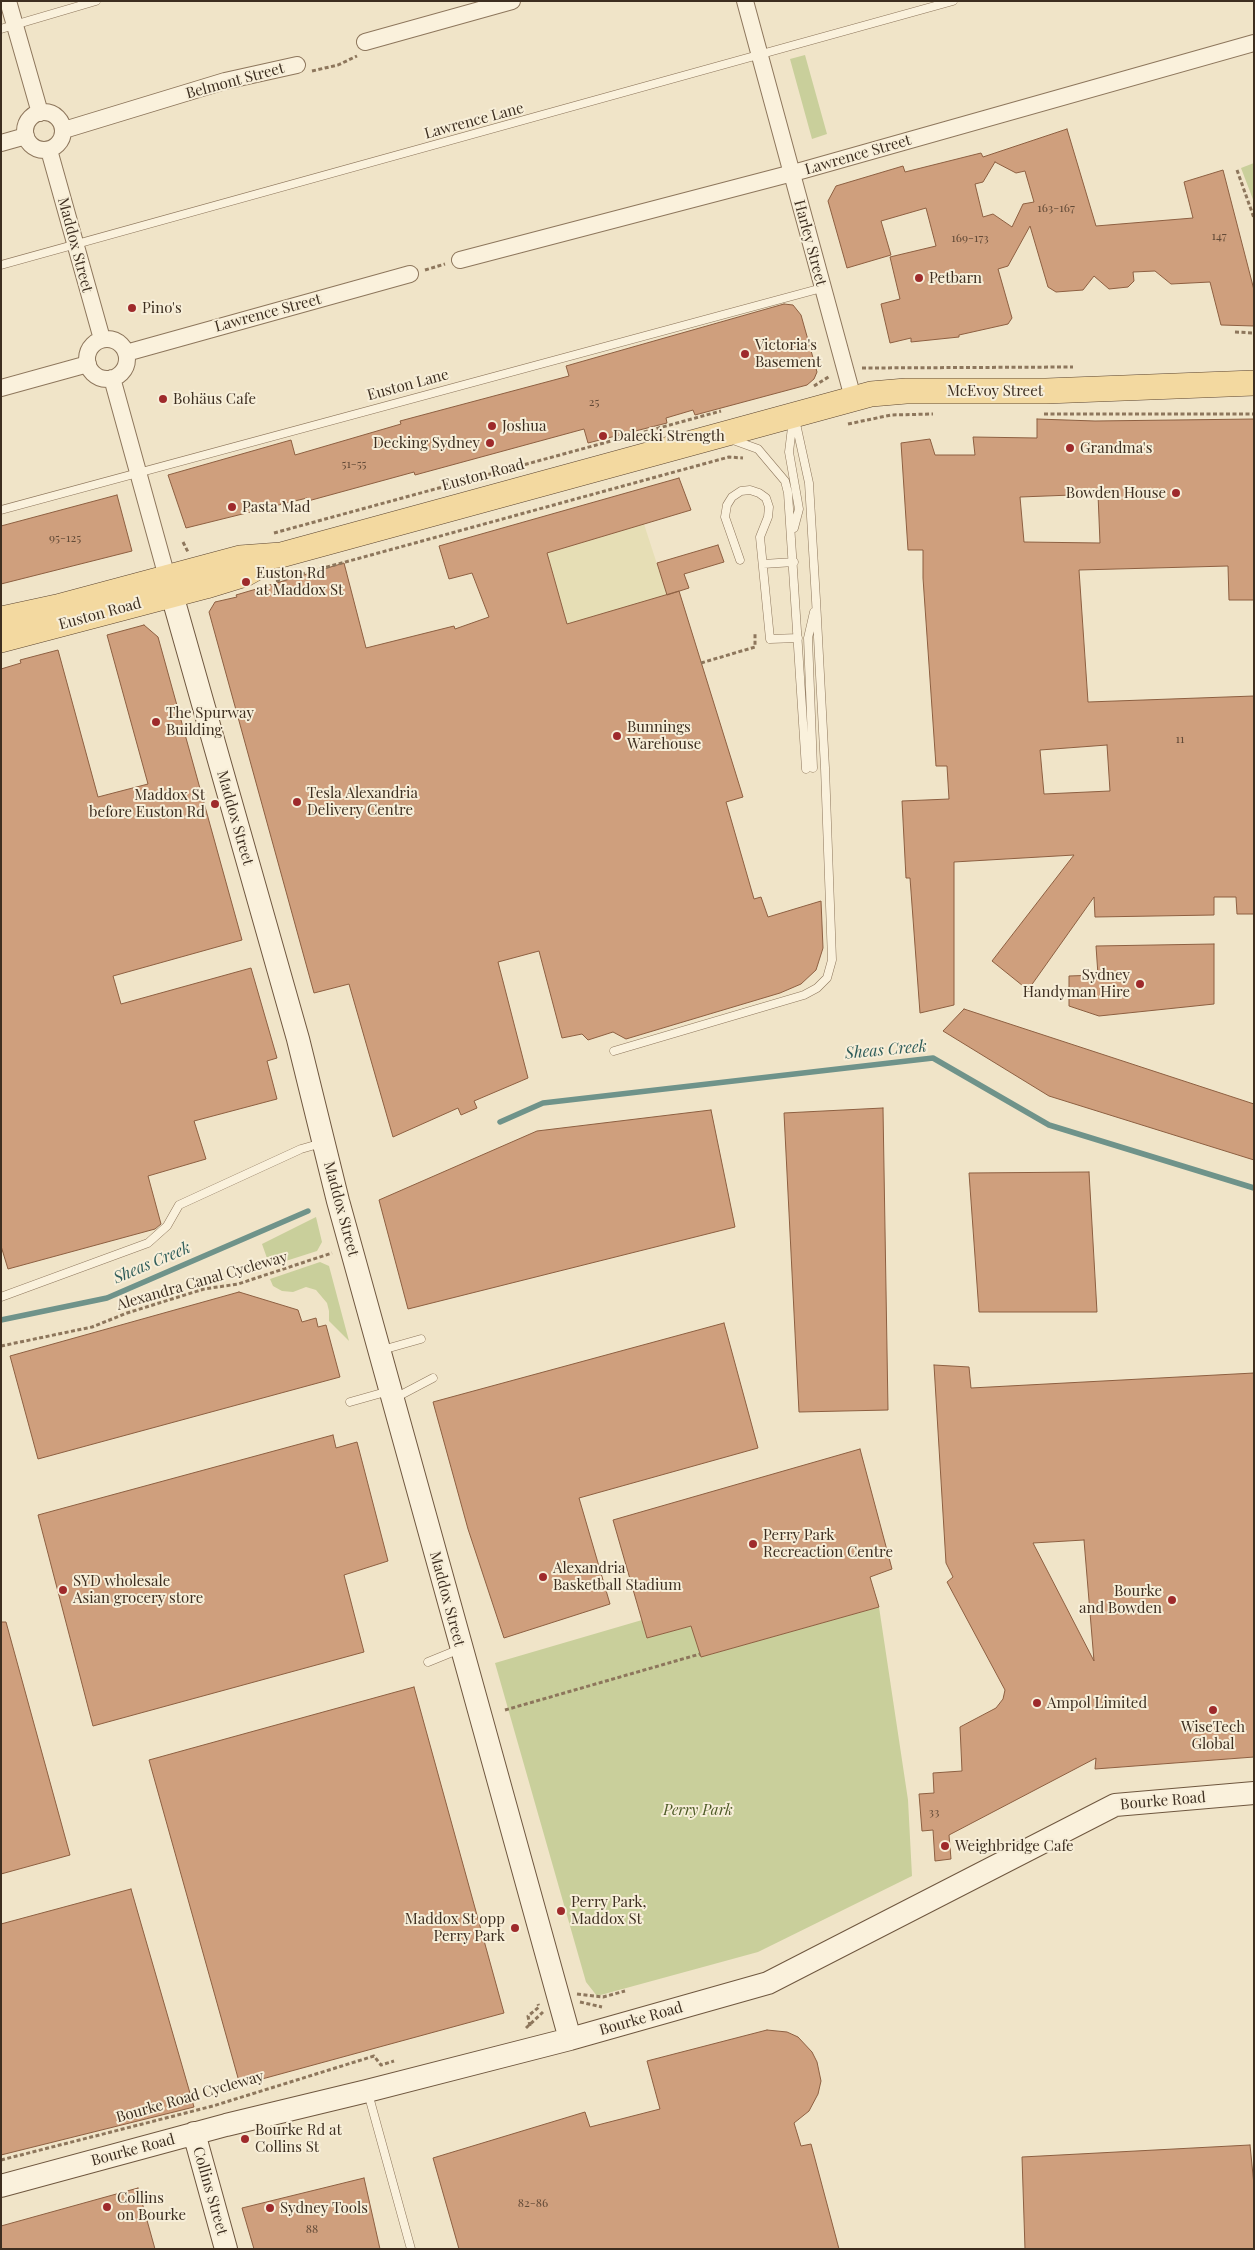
<!DOCTYPE html>
<meta charset="utf-8">
<style>
body{margin:0}
#map{position:relative;width:1255px;height:2250px;overflow:hidden;background:#f0e4c8;font-family:"Playfair Display",serif}
canvas{display:block}
.frame{position:absolute;inset:0;border:2px solid #3d2e20;pointer-events:none}
</style>
<div id="map">
<canvas width="1255" height="2250"></canvas>
<div class="frame"></div>
</div>
<script>
const context = document.querySelector('canvas').getContext('2d');
context.lineJoin = 'round';
function fillPath(path, color) { context.fillStyle = color; context.fill(path, 'evenodd'); }
const shape = rows => new Path2D(rows.map(r => 'M' + r).join(''));
function strokePath(path, color, width, dash) { context.strokeStyle = color; context.lineWidth = width; context.lineCap = dash ? 'butt' : 'round'; context.setLineDash(dash || []); context.stroke(path); }
function write(font, color, halo, rows, align = 'center') {
  context.font = font + ' "Playfair Display",serif'; context.lineWidth = 4; context.setLineDash([]); context.textBaseline = 'middle'; context.strokeStyle = halo; context.fillStyle = color; for (const [text, x, y, turn = 0] of rows) {
    context.save(); context.translate(x, y); context.rotate((+turn || 0) * Math.PI / 180); context.textAlign = isNaN(turn) ? turn : align; if (halo) context.strokeText(text, 0, 0); context.fillText(text, 0, 0); context.restore();
  }
}
fillPath(shape([
 [644,524,667,595,567,624,547,553]
]), '#e6deb5');
fillPath(shape([
 [805,55,827,134,812,139,790,59],
 [1254,163,1254,202,1241,168],
 [316,1217,322,1242,317,1251,267,1267,268,1261,262,1244],
 [320,1262,329,1266,349,1341,329,1321,329,1311,327,1303,316,1290,306,1287,293,1292,282,1291,273,1286,270,1279],
 [879,1607,908,1800,912,1876,758,1952,597,1996,586,1982,495,1663,642,1620,647,1638,691,1626,701,1657]
]), '#c9cf9b');
strokePath(shape([
 [500,1122,543,1103,933,1058,1049,1125,1254,1188],
 [1,1320,107,1298,308,1211]
]), '#6f938a', 5.5);
const building = shape([
 [1067,129,1096,226,1193,218,1184,182,1223,170,1254,290,1254,326,1221,325,1210,282,1171,284,1155,271,1133,272,1134,281,1128,287,1109,289,1094,276,1083,290,1056,292,1048,287,1030,226,1008,266,998,269,1012,318,1008,324,959,335,959,337,911,342,911,338,890,343,881,304,900,299,890,257,936,246,926,208,881,221,891,255,847,268,828,201,836,186,903,166,905,172,981,153,983,157,1067,129],
 [995,162,1016,173,1025,171,1034,202,1023,204,1012,227,993,214,983,217,975,184,983,182,995,162],
 [784,304,793,305,801,315,817,372,814,379,807,385,695,415,693,410,666,418,667,423,588,443,584,429,415,475,414,472,308,501,307,498,186,528,168,475,291,440,295,455,401,424,400,421,569,376,566,366,784,304],
 [1037,419,1095,421,1254,419,1254,600,1229,600,1228,566,1079,570,1088,702,1254,696,1254,914,1237,914,1236,897,1214,897,1214,915,1095,917,1094,897,1028,990,992,961,1074,855,954,862,954,1005,920,1013,910,878,906,878,902,801,949,799,947,766,936,766,923,578,923,550,908,550,901,443,930,439,935,455,975,455,973,437,1037,438,1037,419],
 [1098,494,1100,543,1024,542,1020,497,1098,494],
 [1107,745,1110,791,1044,794,1040,750,1107,745],
 [679,478,691,510,547,553,567,624,679,591,743,797,726,802,754,899,761,897,768,917,821,901,823,948,816,970,801,984,780,993,626,1039,613,1032,588,1040,582,1034,562,1038,539,951,498,962,528,1078,474,1101,477,1108,461,1115,458,1108,393,1137,349,984,314,993,209,612,215,602,237,597,236,595,344,563,366,648,454,626,455,629,489,617,472,573,449,579,439,546,679,478],
 [117,495,132,551,1,584,1,526,117,495],
 [718,545,724,562,684,574,689,588,667,595,657,563,718,545],
 [144,625,158,637,242,940,113,976,121,1004,251,968,277,1058,267,1061,277,1099,194,1121,206,1159,148,1176,161,1224,155,1229,8,1269,1,1246,1,669,21,663,20,660,58,650,98,797,148,784,107,635,144,625],
 [1214,944,1214,1004,1099,1016,1069,1006,1069,976,1098,975,1096,946,1214,944],
 [964,1009,1254,1104,1254,1160,1049,1096,943,1031,964,1009],
 [883,1108,888,1410,799,1412,784,1113,883,1108],
 [711,1110,735,1227,408,1309,379,1200,537,1131,711,1110],
 [1089,1172,1097,1312,979,1312,969,1173,1089,1172],
 [239,1292,298,1310,302,1322,316,1318,318,1327,326,1325,340,1377,38,1459,10,1356,239,1292],
 [724,1323,758,1448,579,1498,610,1604,504,1638,468,1529,433,1402,724,1323],
 [934,1365,969,1367,971,1388,1254,1373,1254,1757,1095,1769,1096,1758,949,1835,951,1859,935,1861,933,1830,922,1831,919,1794,934,1793,933,1773,962,1771,960,1727,996,1708,1003,1699,1005,1690,947,1582,953,1577,946,1563,934,1365],
 [1084,1540,1094,1661,1033,1543,1084,1540],
 [333,1435,336,1448,357,1442,388,1561,344,1575,364,1652,93,1726,38,1515,333,1435],
 [860,1449,892,1569,870,1577,879,1607,701,1657,691,1626,647,1638,613,1520,860,1449],
 [1,1622,6,1622,70,1855,1,1874,1,1622],
 [414,1687,504,2013,240,2085,149,1760,414,1687],
 [131,1889,194,2107,1,2155,1,1924,131,1889],
 [767,2030,787,2032,798,2037,812,2052,817,2062,821,2081,818,2094,809,2111,794,2123,801,2146,811,2144,839,2249,459,2249,433,2158,585,2112,590,2127,660,2109,647,2061,767,2030],
 [1250,2145,1254,2185,1254,2249,1025,2249,1022,2157,1250,2145],
 [364,2178,380,2249,254,2249,242,2208,364,2178],
 [138,2188,155,2249,1,2249,1,2226,138,2188]
]);
fillPath(building, '#cf9f7d');
strokePath(building, '#8d5f41', 1);
const lane = shape([
 [1,29,96,1],
 [1,265,953,1],
 [793,419,789,452,799,509,794,528],
 [733,440,758,449,785,481,788,493,806,769],
 [1,510,822,288],
 [740,560,725,517,727,505,732,497,741,491,750,490,759,493,766,498,769,507,768,517,760,537,770,639,798,638],
 [763,564,794,562],
 [813,768,808,638,814,612],
 [614,1051,804,995,817,988,827,978,832,960,825,768,816,600,809,483,795,419],
 [1,1297,148,1243,167,1226,179,1205,301,1149,322,1143],
 [382,1350,421,1339],
 [395,1398,433,1378],
 [350,1402,389,1391],
 [428,1662,460,1649],
 [368,2093,411,2249]
]);
const street = shape([
 [8,1,40,113],
 [745,1,853,398],
 [365,42,512,1],
 '25 131a19 19 0 1 1 38 0a19 19 0 1 1-38 0Z',
 [64,130,225,81,297,65],
 [1,143,26,136],
 [49,150,102,339],
 [460,260,804,170,1254,43],
 '87 359a20 20 0 1 1 40 0a20 20 0 1 1-40 0Z',
 [126,353,410,274],
 [112,378,167,577],
 [1,388,88,364]
]);
const secondary = shape([
 [167,577,298,1039,338,1201,570,2039],
 [194,2133,226,2249],
 [1,2186,226,2125,367,2091,570,2039,768,1983,1115,1805,1254,1793]
]);
const primary = shape([
 [1,619,57,607,240,558,281,555,871,394,906,391,1046,391,1254,383],
 [1,640,206,586,245,574,263,564]
]);
strokePath(lane, '#8d765c', 9);
strokePath(street, '#8d765c', 18);
strokePath(secondary, '#6f573f', 24);
strokePath(primary, '#5b4430', 26);
strokePath(shape([
 [312,71,338,65,357,56],
 [1237,170,1254,218],
 [425,270,445,264],
 [1235,332,1254,333],
 [862,368,1073,367],
 [814,386,830,376],
 [1044,414,1254,414],
 [848,424,891,415,933,414],
 [274,533,721,411],
 [183,542,188,552],
 [276,581,729,457,743,458],
 [701,663,755,647,755,632],
 [1,1346,92,1327,127,1313,204,1289,238,1284,332,1253],
 [505,1710,700,1654],
 [577,1994,603,1997,625,1991],
 [580,2002,602,2007],
 [530,2026,528,2016,539,2007,538,2004],
 [526,2028,543,2012],
 [1,2160,213,2106,374,2056,381,2065,394,2061]
]), '#8d765c', 3, [4, 2.5]);
strokePath(lane, '#faf1dc', 8);
strokePath(street, '#faf1dc', 16);
strokePath(secondary, '#faf1dc', 22);
strokePath(primary, '#f3d9a0', 25);
for (const [x, y, r, color] of [
 [919,278,5,"#9e2a2b"],
 [132,308,5,"#9e2a2b"],
 [745,354,5,"#9e2a2b"],
 [163,399,5,"#9e2a2b"],
 [492,426,5,"#9e2a2b"],
 [603,436,5,"#9e2a2b"],
 [490,443,5,"#9e2a2b"],
 [1070,448,5,"#9e2a2b"],
 [1176,493,5,"#9e2a2b"],
 [232,507,5,"#9e2a2b"],
 [246,582,5,"#9e2a2b"],
 [156,722,5,"#9e2a2b"],
 [617,736,5,"#9e2a2b"],
 [297,802,5,"#9e2a2b"],
 [215,804,5,"#9e2a2b"],
 [1140,984,5,"#9e2a2b"],
 [753,1544,5,"#9e2a2b"],
 [543,1577,5,"#9e2a2b"],
 [63,1590,5,"#9e2a2b"],
 [1172,1600,5,"#9e2a2b"],
 [1037,1703,5,"#9e2a2b"],
 [1213,1710,5,"#9e2a2b"],
 [945,1846,5,"#9e2a2b"],
 [561,1911,5,"#9e2a2b"],
 [515,1928,5,"#9e2a2b"],
 [245,2139,5,"#9e2a2b"],
 [107,2207,5,"#9e2a2b"],
 [270,2208,5,"#9e2a2b"]
]) { const dot = new Path2D(); dot.arc(x, y, r, 0, 2 * Math.PI); context.fillStyle = color; context.fill(dot); strokePath(dot, '#f7eed8', 2); }
write('12px', '#624a37', null, [
 ["163-167",1056,208],
 ["147",1219,236],
 ["169-173",970,238],
 ["25",594,402],
 ["51-55",354,464],
 ["95-125",65,538],
 ["11",1180,739],
 ["33",934,1812],
 ["82-86",533,2203],
 ["88",312,2229]
]);
write('15px', '#3d2e20', '#f7eed8', [
 ["Belmont Street",235,81,-15],
 ["Lawrence Lane",474,121,-15],
 ["Lawrence Street",858,155,-16],
 ["Harley Street",810,243,75],
 ["Maddox Street",75,245,75],
 ["Lawrence Street",268,313,-15],
 ["Euston Lane",408,385,-15],
 ["McEvoy Street",995,391],
 ["Euston Road",483,475,-15],
 ["Euston Road",100,614,-15],
 ["Maddox Street",235,818,74],
 ["Maddox Street",341,1209,75],
 ["Alexandra Canal Cycleway",202,1281,-16],
 ["Maddox Street",447,1599,75],
 ["Bourke Road",1163,1801,-5],
 ["Bourke Road",641,2019,-16],
 ["Bourke Road Cycleway",190,2097,-16],
 ["Bourke Road",133,2150,-15],
 ["Collins Street",210,2191,74]
]);
write('15px', '#3d2e20', '#f7eed8', [
 ["Petbarn",929,278],
 ["Pino's",142,308],
 ["Victoria's",755,345],
 ["Basement",755,362],
 ["Bohäus Cafe",173,399],
 ["Joshua",502,426],
 ["Dalecki Strength",613,436],
 ["Decking Sydney",480,443,"right"],
 ["Grandma's",1080,448],
 ["Bowden House",1166,493,"right"],
 ["Pasta Mad",242,507],
 ["Euston Rd",256,573],
 ["at Maddox St",256,590],
 ["The Spurway",166,713],
 ["Building",166,730],
 ["Bunnings",627,727],
 ["Warehouse",627,744],
 ["Tesla Alexandria",307,793],
 ["Delivery Centre",307,810],
 ["Maddox St",205,795,"right"],
 ["before Euston Rd",205,812,"right"],
 ["Sydney",1130,975,"right"],
 ["Handyman Hire",1130,992,"right"],
 ["Perry Park",763,1535],
 ["Recreaction Centre",763,1552],
 ["Alexandria",553,1568],
 ["Basketball Stadium",553,1585],
 ["SYD wholesale",73,1581],
 ["Asian grocery store",73,1598],
 ["Bourke",1162,1591,"right"],
 ["and Bowden",1162,1608,"right"],
 ["Ampol Limited",1047,1703],
 ["WiseTech",1213,1727,"center"],
 ["Global",1213,1744,"center"],
 ["Weighbridge Cafe",955,1846],
 ["Perry Park,",571,1902],
 ["Maddox St",571,1919],
 ["Maddox St opp",505,1919,"right"],
 ["Perry Park",505,1936,"right"],
 ["Bourke Rd at",255,2130],
 ["Collins St",255,2147],
 ["Collins",117,2198],
 ["on Bourke",117,2215],
 ["Sydney Tools",280,2208]
], 'left');
write('italic 15px', '#4d5a26', '#f7eed8', [
 ["Perry Park",698,1810]
]);
write('italic 16px', '#2f5d5a', '#f7eed8', [
 ["Sheas Creek",886,1050,-5],
 ["Sheas Creek",152,1263,-23]
]);
</script>
